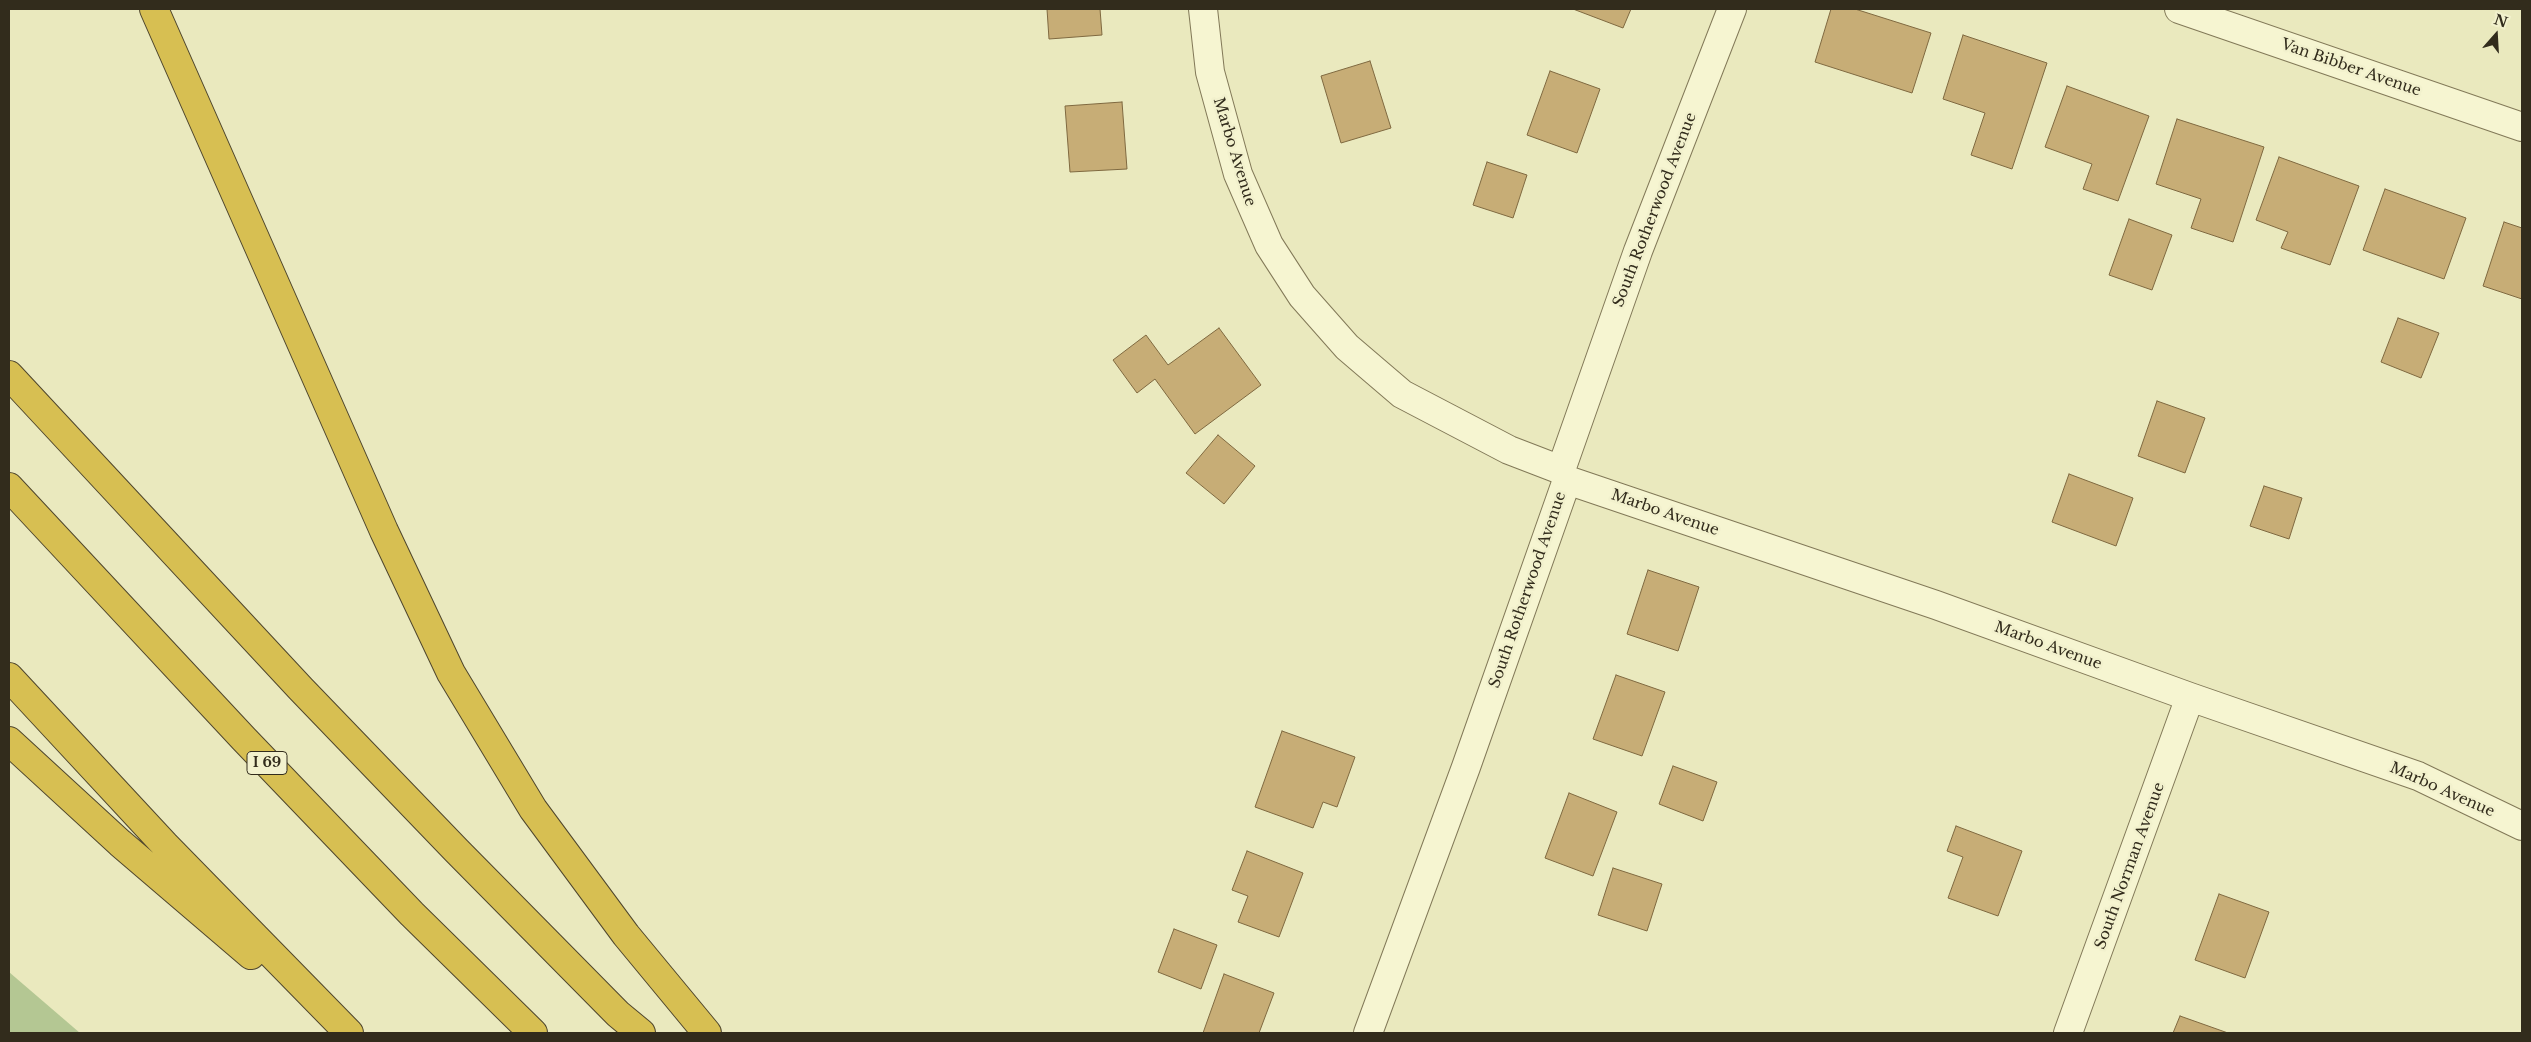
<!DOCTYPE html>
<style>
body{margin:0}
#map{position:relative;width:2531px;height:1042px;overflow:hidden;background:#eae9be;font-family:"Libre Baskerville",serif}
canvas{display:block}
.frame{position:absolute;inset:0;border:10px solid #322c1c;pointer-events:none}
.north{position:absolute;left:2471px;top:10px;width:50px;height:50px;-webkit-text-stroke:4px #f2f1cd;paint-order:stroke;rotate:19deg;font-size:14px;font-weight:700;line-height:20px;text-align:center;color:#322c1c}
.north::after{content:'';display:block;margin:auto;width:18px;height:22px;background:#322c1c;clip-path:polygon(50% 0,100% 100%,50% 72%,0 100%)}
</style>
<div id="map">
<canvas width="2531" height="1042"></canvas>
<div class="frame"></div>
<div class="north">N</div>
</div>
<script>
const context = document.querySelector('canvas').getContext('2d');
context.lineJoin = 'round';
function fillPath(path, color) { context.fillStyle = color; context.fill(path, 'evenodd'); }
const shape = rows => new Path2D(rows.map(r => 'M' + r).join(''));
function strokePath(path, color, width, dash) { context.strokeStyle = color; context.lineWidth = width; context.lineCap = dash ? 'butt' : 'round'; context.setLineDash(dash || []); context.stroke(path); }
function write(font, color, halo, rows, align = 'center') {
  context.font = font + ' "Libre Baskerville",serif'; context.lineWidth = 5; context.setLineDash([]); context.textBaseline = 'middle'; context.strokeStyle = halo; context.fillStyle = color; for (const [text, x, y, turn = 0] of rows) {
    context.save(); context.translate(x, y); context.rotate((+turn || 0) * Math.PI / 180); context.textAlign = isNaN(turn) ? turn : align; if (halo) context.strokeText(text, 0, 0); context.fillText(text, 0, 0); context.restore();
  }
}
fillPath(shape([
 [9,972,80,1033,9,1033]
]), '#b4c793');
const building = shape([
 [1047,9,1100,9,1102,35,1049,39,1047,9],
 [1573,9,1631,9,1623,28,1573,9],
 [1831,9,1855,9,1931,33,1912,93,1815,62,1831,9],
 [1963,35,2047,63,2012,169,1971,155,1985,113,1943,99,1963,35],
 [1370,61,1391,128,1341,143,1321,76,1370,61],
 [1550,71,1600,89,1577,153,1527,135,1550,71],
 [2067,86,2149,116,2118,201,2083,189,2092,164,2045,147,2067,86],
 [1122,102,1127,169,1070,172,1065,106,1122,102],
 [2177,119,2264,147,2233,242,2191,228,2201,199,2156,184,2177,119],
 [2279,157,2359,186,2330,265,2281,248,2288,232,2256,220,2279,157],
 [1487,162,1527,175,1513,218,1473,205,1487,162],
 [2385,189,2466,218,2444,279,2363,250,2385,189],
 [2129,219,2172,235,2152,290,2109,275,2129,219],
 [2504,222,2522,228,2522,299,2483,286,2504,222],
 [2398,318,2439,333,2421,378,2381,362,2398,318],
 [1219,328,1261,385,1195,434,1155,379,1137,393,1113,360,1146,335,1168,365,1219,328],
 [2157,401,2205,418,2185,473,2138,456,2157,401],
 [1218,435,1255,466,1224,504,1186,473,1218,435],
 [2069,474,2133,498,2116,546,2052,522,2069,474],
 [2264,486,2302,498,2289,539,2250,526,2264,486],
 [1648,570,1699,587,1678,651,1627,634,1648,570],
 [1616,675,1665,692,1642,756,1593,739,1616,675],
 [1282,731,1355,757,1337,807,1323,802,1313,828,1255,807,1282,731],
 [1673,766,1717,782,1703,821,1659,804,1673,766],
 [1569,793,1617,812,1593,876,1545,858,1569,793],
 [1956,826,2022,851,1998,916,1948,898,1963,857,1947,851,1956,826],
 [1247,851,1303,873,1279,937,1238,922,1248,896,1232,890,1247,851],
 [1613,868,1662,884,1647,931,1598,915,1613,868],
 [2219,894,2269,912,2245,978,2195,960,2219,894],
 [1174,929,1217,945,1201,989,1158,972,1174,929],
 [1224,974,1274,993,1259,1033,1203,1033,1224,974],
 [2180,1016,2228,1033,2173,1033,2180,1016]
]);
fillPath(building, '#c7ad76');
strokePath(building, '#7f6940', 1);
const street = shape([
 [1203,9,1210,72,1238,174,1269,245,1302,296,1347,347,1402,394,1509,450,1561,470],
 [2179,9,2522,127],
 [1567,480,1936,605,2190,697,2418,776,2522,826],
 [1368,1033,1466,767,1567,480,1561,470,1638,251,1732,9],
 [2068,1033,2190,697]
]);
const highway = shape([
 [154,9,384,531,451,673,533,809,626,935,707,1033],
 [9,375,301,689,457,851,618,1014,641,1033],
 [9,487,244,739,412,914,533,1033],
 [9,677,165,845,349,1033],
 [9,741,120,843,251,955]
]);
strokePath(street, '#827958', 30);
strokePath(highway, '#4f462d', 30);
strokePath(street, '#f6f5d1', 28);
strokePath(highway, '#d7bf52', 28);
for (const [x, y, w] of [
 [267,763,40]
]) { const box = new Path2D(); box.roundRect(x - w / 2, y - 11.5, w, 23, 4); context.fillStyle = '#f2f1cd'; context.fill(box); strokePath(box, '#322c1c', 1); }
write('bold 14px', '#322c1c', null, [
 ["I 69",267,763]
]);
write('15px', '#322c1c', '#f2f1cd', [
 ["Van Bibber Avenue",2351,68,19],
 ["Marbo Avenue",1234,152,73],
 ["South Rotherwood Avenue",1655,210,-69],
 ["Marbo Avenue",1665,513,19],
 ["South Rotherwood Avenue",1528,590,-71],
 ["Marbo Avenue",2048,646,20],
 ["Marbo Avenue",2442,790,24],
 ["South Norman Avenue",2130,866,-70]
]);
</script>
